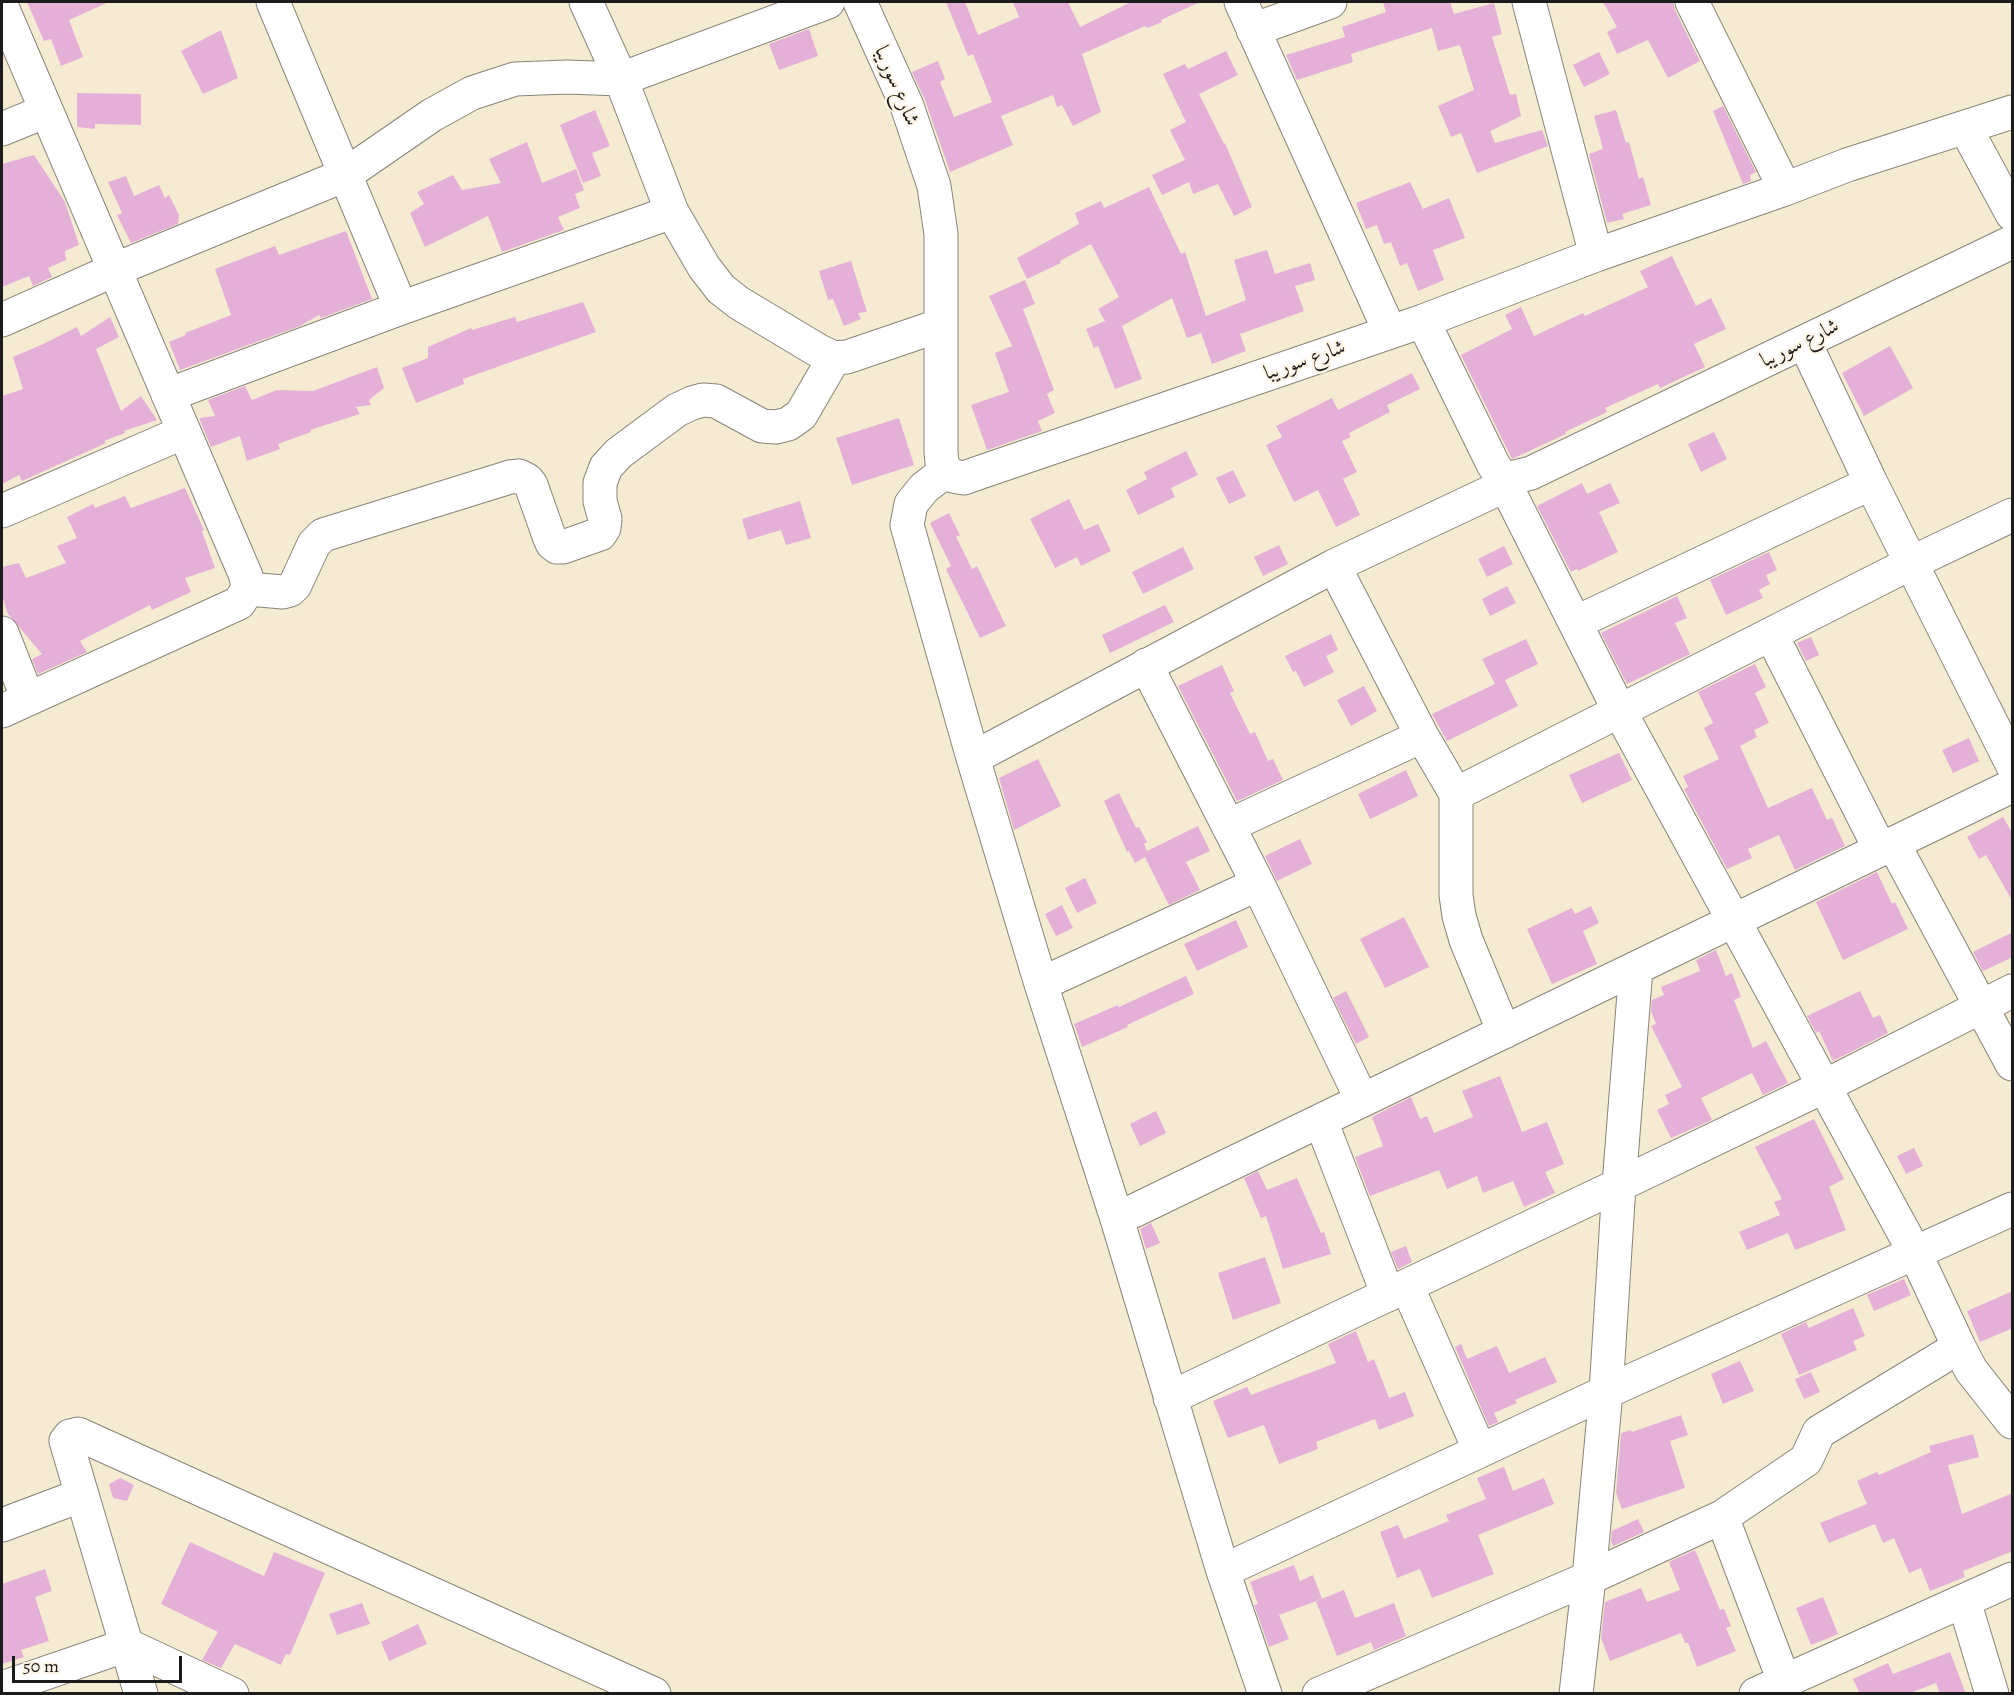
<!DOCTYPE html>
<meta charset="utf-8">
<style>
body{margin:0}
#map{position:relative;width:2014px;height:1695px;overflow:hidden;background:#f5ebd3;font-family:Alegreya,serif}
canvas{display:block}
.frame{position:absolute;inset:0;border:3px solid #1c1c1c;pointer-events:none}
.scale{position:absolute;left:12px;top:1656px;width:170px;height:27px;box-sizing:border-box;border:3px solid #1c1c1c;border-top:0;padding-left:8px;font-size:18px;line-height:21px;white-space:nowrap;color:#1c1c1c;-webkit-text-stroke:4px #fcf5e5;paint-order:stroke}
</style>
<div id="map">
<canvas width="2014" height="1695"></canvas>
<div class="frame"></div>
<div class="scale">50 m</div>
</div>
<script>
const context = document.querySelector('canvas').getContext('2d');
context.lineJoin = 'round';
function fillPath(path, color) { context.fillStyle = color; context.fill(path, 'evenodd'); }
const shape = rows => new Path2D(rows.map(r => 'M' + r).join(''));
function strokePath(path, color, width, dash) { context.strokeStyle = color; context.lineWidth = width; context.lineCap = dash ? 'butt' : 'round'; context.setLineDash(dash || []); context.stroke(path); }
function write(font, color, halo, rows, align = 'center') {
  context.font = font + ' Alegreya,Amiri,serif'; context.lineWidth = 4.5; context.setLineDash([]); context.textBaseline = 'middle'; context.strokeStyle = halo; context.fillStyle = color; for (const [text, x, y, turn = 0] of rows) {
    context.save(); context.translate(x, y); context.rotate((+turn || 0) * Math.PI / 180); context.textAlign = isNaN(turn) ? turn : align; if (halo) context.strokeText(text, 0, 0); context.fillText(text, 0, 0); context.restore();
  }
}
fillPath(shape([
 [27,2,109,2,69,20,83,57,61,66,51,39,44,41],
 [946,2,965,2,978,35,1019,17,1013,2,1068,2,1080,27,1131,2,1200,2,1161,20,1162,22,1147,28,1145,26,1082,54,1101,112,1073,126,1062,105,1057,107,1053,95,1001,116,1013,145,950,172,925,100,912,72,938,61,945,79,940,82,954,117,992,102,973,54,968,56],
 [1383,2,1450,2,1454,14,1494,3,1502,34,1492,37,1510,95,1516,94,1521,116,1490,131,1495,143,1542,130,1548,146,1477,173,1461,133,1451,137,1438,106,1474,90,1460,45,1438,51,1432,28,1351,54,1353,62,1297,80,1286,55,1345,37,1342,27,1386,12],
 [1603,2,1673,2,1675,10,1700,61,1668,78,1648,40,1617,54,1607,32,1617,27],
 [809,29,818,56,779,70,769,44],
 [221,30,238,78,203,94,181,51],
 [1226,51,1238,75,1199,94,1224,144,1225,143,1252,207,1234,216,1218,184,1193,194,1189,182,1162,195,1152,175,1185,160,1170,130,1186,122,1163,74,1185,64,1188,69],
 [1599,52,1610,74,1584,87,1573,65],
 [77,93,141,94,141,125,95,124,95,129,77,127],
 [1723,106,1756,172,1750,175,1751,181,1743,184,1713,111],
 [595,110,610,146,592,153,601,176,583,183,560,125],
 [1616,110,1626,143,1629,142,1639,179,1643,177,1651,205,1622,214,1624,219,1607,223,1589,154,1603,149,1594,116],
 [527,142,542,183,576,169,584,190,575,194,580,208,558,217,564,230,502,252,488,216,425,247,410,213,424,204,417,192,453,175,462,190,501,183,489,159],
 [34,155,65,202,79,245,65,251,66,260,48,268,52,277,33,286,29,276,2,287,2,164],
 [126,176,134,196,159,185,165,198,169,195,179,215,178,224,131,243,117,215,122,213,108,182],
 [1410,182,1423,209,1449,198,1465,238,1433,250,1444,280,1418,291,1407,263,1400,266,1391,242,1384,244,1377,225,1366,229,1356,203],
 [1149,187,1181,254,1185,252,1206,316,1246,300,1234,260,1267,250,1275,274,1310,263,1315,280,1295,286,1304,311,1240,334,1246,351,1212,364,1201,333,1187,338,1172,298,1122,326,1142,379,1115,389,1098,346,1094,348,1086,329,1105,321,1098,309,1119,297,1091,244,1060,261,1061,263,1027,279,1017,258,1079,224,1075,213,1101,201,1104,208],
 [346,231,372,299,321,318,319,315,300,326,180,370,169,342,186,335,185,333,231,315,215,269,275,246,279,255],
 [1672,256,1696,306,1711,298,1726,329,1694,344,1705,367,1660,388,1658,384,1605,408,1607,412,1565,432,1566,434,1512,459,1461,355,1512,329,1505,315,1521,307,1534,336,1583,313,1585,316,1648,287,1640,271],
 [851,261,867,312,858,313,861,319,844,326,833,299,828,300,819,271],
 [1025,280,1035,304,1023,309,1054,390,1047,394,1055,413,1038,421,1042,431,987,450,971,405,1009,392,995,353,1012,346,989,296],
 [583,302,596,332,463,379,464,384,416,403,402,368,428,358,428,347,471,328,472,330,515,317,517,322],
 [110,317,119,337,96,349,121,411,141,396,157,420,124,431,125,433,104,441,106,443,22,481,19,475,2,484,2,396,23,389,13,357,41,345,77,327,81,336],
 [1890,346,1913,388,1864,416,1842,373],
 [377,367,384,388,369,400,371,405,356,407,360,414,310,430,311,432,278,444,280,449,247,461,240,436,211,447,199,418,215,416,208,400,245,386,252,400,277,390,313,391],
 [1412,373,1420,389,1387,405,1390,412,1349,433,1351,437,1342,441,1357,472,1343,479,1360,515,1336,527,1318,490,1294,502,1266,445,1282,437,1276,426,1332,398,1338,410],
 [899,418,914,465,852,485,836,438],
 [1714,432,1727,459,1701,472,1688,444],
 [1186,451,1198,475,1171,488,1175,497,1138,515,1126,490,1147,479,1144,472],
 [1233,470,1246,496,1229,504,1216,478],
 [1582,483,1587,494,1610,483,1620,503,1599,512,1618,552,1578,571,1577,569,1571,572,1537,506],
 [185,488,204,530,202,531,215,568,185,578,191,592,152,610,150,605,80,641,87,652,38,674,32,659,42,654,8,614,2,596,2,567,19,563,26,578,66,563,57,546,77,538,67,517,93,504,95,508,125,496,131,508],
 [1069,499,1084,530,1098,524,1111,551,1081,566,1077,557,1055,568,1030,519],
 [800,501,811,538,786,545,781,530,748,540,742,519],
 [949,513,960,535,956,537,972,569,977,566,1006,626,980,638,946,569,951,566,930,523],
 [1279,545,1288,564,1263,576,1254,557],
 [1504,546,1513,564,1487,577,1478,559],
 [1183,547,1194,569,1143,594,1132,572],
 [1769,552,1777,570,1766,575,1770,584,1759,590,1763,598,1726,615,1710,580],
 [1507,586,1516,603,1490,616,1482,599],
 [1677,596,1687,618,1675,623,1690,654,1627,684,1601,633],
 [1165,605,1174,622,1110,653,1102,635],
 [1331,634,1338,650,1326,656,1334,672,1304,687,1296,671,1293,672,1285,656],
 [1811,637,1819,655,1806,661,1797,643],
 [1526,639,1538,664,1505,680,1518,706,1447,741,1432,714,1495,684,1482,659],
 [1755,664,1766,687,1755,693,1769,723,1754,730,1757,737,1740,746,1768,808,1812,788,1827,820,1832,818,1845,846,1795,870,1779,835,1748,849,1752,858,1727,869,1684,789,1688,787,1683,776,1719,759,1704,728,1713,723,1698,692],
 [1222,665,1234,691,1230,693,1250,734,1255,732,1268,761,1273,759,1283,780,1237,801,1178,686],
 [1364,686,1377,711,1351,726,1337,700],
 [1969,738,1979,761,1953,773,1942,750],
 [1619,753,1632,780,1582,803,1569,775],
 [1038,759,1061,806,1014,830,999,778],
 [1406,770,1418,796,1370,819,1358,794],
 [1119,793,1136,828,1139,827,1147,842,1144,844,1147,851,1198,826,1210,851,1186,862,1200,890,1169,905,1145,857,1135,863,1129,851,1127,852,1104,801],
 [2003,817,2013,834,2013,902,1986,855,1979,859,1967,837],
 [1300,839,1312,864,1277,881,1265,856],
 [1877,872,1892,904,1895,902,1908,929,1843,960,1816,902],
 [1085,878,1097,903,1077,913,1065,888],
 [1062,905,1073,928,1056,936,1045,914],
 [1591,906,1599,923,1583,931,1597,964,1552,984,1527,929,1572,908,1575,914],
 [1404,917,1429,967,1385,988,1360,939],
 [1236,920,1248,947,1197,971,1184,944],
 [2013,932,2013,957,1983,971,1973,952],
 [1716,950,1726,976,1732,973,1741,997,1734,1000,1753,1048,1766,1041,1788,1083,1763,1095,1752,1073,1701,1098,1712,1120,1671,1138,1657,1110,1669,1104,1665,1095,1682,1087,1651,1026,1656,1024,1651,1011,1652,1000,1664,995,1661,987,1700,971,1696,960],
 [1186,976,1194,994,1127,1025,1128,1027,1082,1047,1074,1024,1118,1005,1119,1007],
 [1346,991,1369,1037,1356,1044,1333,998],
 [1860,991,1873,1018,1880,1015,1888,1033,1833,1061,1819,1031,1816,1033,1807,1016],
 [1500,1076,1522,1132,1547,1122,1564,1164,1545,1172,1555,1193,1524,1207,1513,1181,1483,1193,1477,1176,1447,1189,1439,1170,1370,1196,1355,1157,1383,1146,1372,1117,1411,1097,1420,1119,1427,1116,1434,1133,1473,1117,1462,1091],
 [1156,1111,1166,1133,1140,1146,1130,1124],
 [1814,1119,1844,1179,1829,1187,1846,1230,1795,1250,1788,1233,1747,1250,1739,1232,1780,1215,1774,1202,1782,1199,1755,1147],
 [1914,1148,1923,1166,1906,1174,1897,1156],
 [1258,1171,1267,1190,1297,1178,1321,1233,1324,1232,1331,1254,1283,1269,1266,1216,1261,1218,1244,1178],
 [1151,1223,1160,1243,1146,1249,1140,1229],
 [1406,1246,1412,1262,1398,1269,1391,1252],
 [1265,1257,1281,1303,1233,1320,1218,1273],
 [1904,1279,1911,1295,1874,1311,1867,1295],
 [2013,1291,2013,1328,1980,1342,1967,1311],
 [1853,1308,1865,1336,1853,1341,1857,1350,1799,1375,1781,1334,1806,1322,1809,1328],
 [1356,1331,1368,1362,1374,1359,1389,1398,1405,1392,1414,1416,1379,1430,1375,1419,1316,1442,1318,1449,1279,1464,1264,1425,1228,1438,1213,1401,1247,1387,1251,1395,1336,1363,1328,1344],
 [1461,1344,1467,1359,1497,1346,1509,1373,1545,1357,1557,1382,1515,1400,1517,1403,1494,1413,1498,1422,1489,1426,1455,1347],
 [1740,1361,1754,1391,1723,1404,1711,1374],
 [1811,1372,1820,1392,1804,1399,1795,1379],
 [1681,1415,1688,1435,1670,1441,1685,1488,1622,1509,1616,1493,1621,1433,1631,1430,1632,1432],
 [1973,1434,1979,1457,1948,1465,1962,1514,2013,1493,2013,1551,1963,1571,1965,1577,1930,1591,1921,1568,1909,1573,1894,1538,1883,1543,1875,1524,1829,1543,1820,1523,1867,1504,1857,1481,1877,1472,1879,1475,1931,1452,1929,1446],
 [1504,1467,1513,1491,1544,1478,1554,1504,1478,1535,1494,1574,1432,1598,1420,1569,1397,1578,1380,1532,1398,1525,1404,1539,1449,1521,1446,1515,1486,1499,1477,1478],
 [120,1478,134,1485,127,1501,113,1498,109,1484],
 [1638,1519,1644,1532,1613,1546,1611,1541,1612,1531],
 [190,1542,264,1576,274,1552,325,1573,290,1655,286,1654,281,1665,235,1644,221,1668,202,1660,218,1632,161,1604],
 [1695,1550,1720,1610,1724,1609,1731,1626,1726,1628,1736,1651,1697,1667,1688,1643,1685,1643,1681,1633,1610,1661,1601,1638,1605,1602,1641,1588,1647,1602,1680,1590,1669,1562],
 [1294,1565,1300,1581,1313,1575,1322,1599,1279,1615,1289,1639,1269,1647,1254,1605,1258,1604,1250,1582],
 [45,1569,52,1591,35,1597,49,1641,21,1650,24,1657,2,1664,2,1584],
 [1344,1590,1355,1618,1394,1603,1406,1636,1374,1650,1371,1642,1337,1656,1316,1601],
 [1823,1597,1838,1634,1811,1645,1796,1608],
 [362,1603,370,1624,337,1635,329,1614],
 [418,1624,427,1644,389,1661,381,1642],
 [1950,1652,1966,1694,1940,1694,1936,1683,1908,1694,1860,1694,1853,1679,1888,1663,1893,1674]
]), '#e5b0d7');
const minor = shape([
 [273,2,401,308],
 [586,2,621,79,672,212,704,267,721,289,739,303,819,351,834,358,847,357,941,325],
 [860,2,907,106,934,186,941,234,941,452,942,463,946,471,953,476,964,478,978,473,1423,321,1493,464,1503,480,1531,473,2012,242],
 [1241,2,1390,332],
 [1529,2,1596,255],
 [1692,2,1785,189],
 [2,7,246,576,248,589,239,603,2,711],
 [1253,30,1330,2],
 [1965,127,2012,214],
 [2,129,46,111],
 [2,320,114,270,345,175,432,115,472,93,515,79,567,77,621,79,828,2],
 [1423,321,1596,255,1785,189,1847,165,2012,112],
 [1805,343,1871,483,2012,764],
 [168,395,401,308,672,212],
 [946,471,924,488,911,504,907,525,973,758,1041,984,1117,1219,1223,1571,1265,1694],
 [1503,480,1619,710,1915,1253,1959,1347,1971,1370,2012,1422],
 [2,511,184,432],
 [1334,566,1422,736,1456,794,1456,895,1459,916,1466,940,1504,1032],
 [248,589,283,592,290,590,295,585,314,544,323,535,510,477,519,476,527,480,531,485,549,536,552,543,557,547,563,547,600,534,604,528,605,519,600,501,600,483,606,467,619,453,677,410,692,403,703,400,716,401,762,426,776,427,788,424,801,415,834,358],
 [1575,623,1871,483],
 [2,633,28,699],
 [1771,634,1880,849],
 [1146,665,1258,884,1362,1100],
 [973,758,1334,566,1506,485],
 [1456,794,1911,563,2012,515],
 [1228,826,1422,736],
 [1893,843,2012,1064],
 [1041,984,1258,884],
 [1321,1121,1388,1295],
 [1117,1219,2012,786],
 [1407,1286,1480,1451],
 [1170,1398,1619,1185,1825,1086,2012,991],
 [1722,1517,1784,1681],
 [2,1525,82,1495],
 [1223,1571,1606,1392,2012,1209],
 [1964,1601,1992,1694],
 [2,1688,127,1645,232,1694],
 [141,1694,66,1441,70,1436,78,1434,654,1694],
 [1319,1694,1589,1578,1722,1517,1806,1460,1819,1432,1959,1347],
 [1576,1694,1589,1578,1606,1392,1619,1185,1636,968],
 [1756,1694,2012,1579]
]);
strokePath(minor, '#888478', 35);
strokePath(minor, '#fff', 33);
write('21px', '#1c1c1c', '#fcf5e5', [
 ["شارع سوريبا",896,86,67],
 ["شارع سوريبا",1800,344,-26],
 ["شارع سوريبا",1305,361,-19]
]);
</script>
